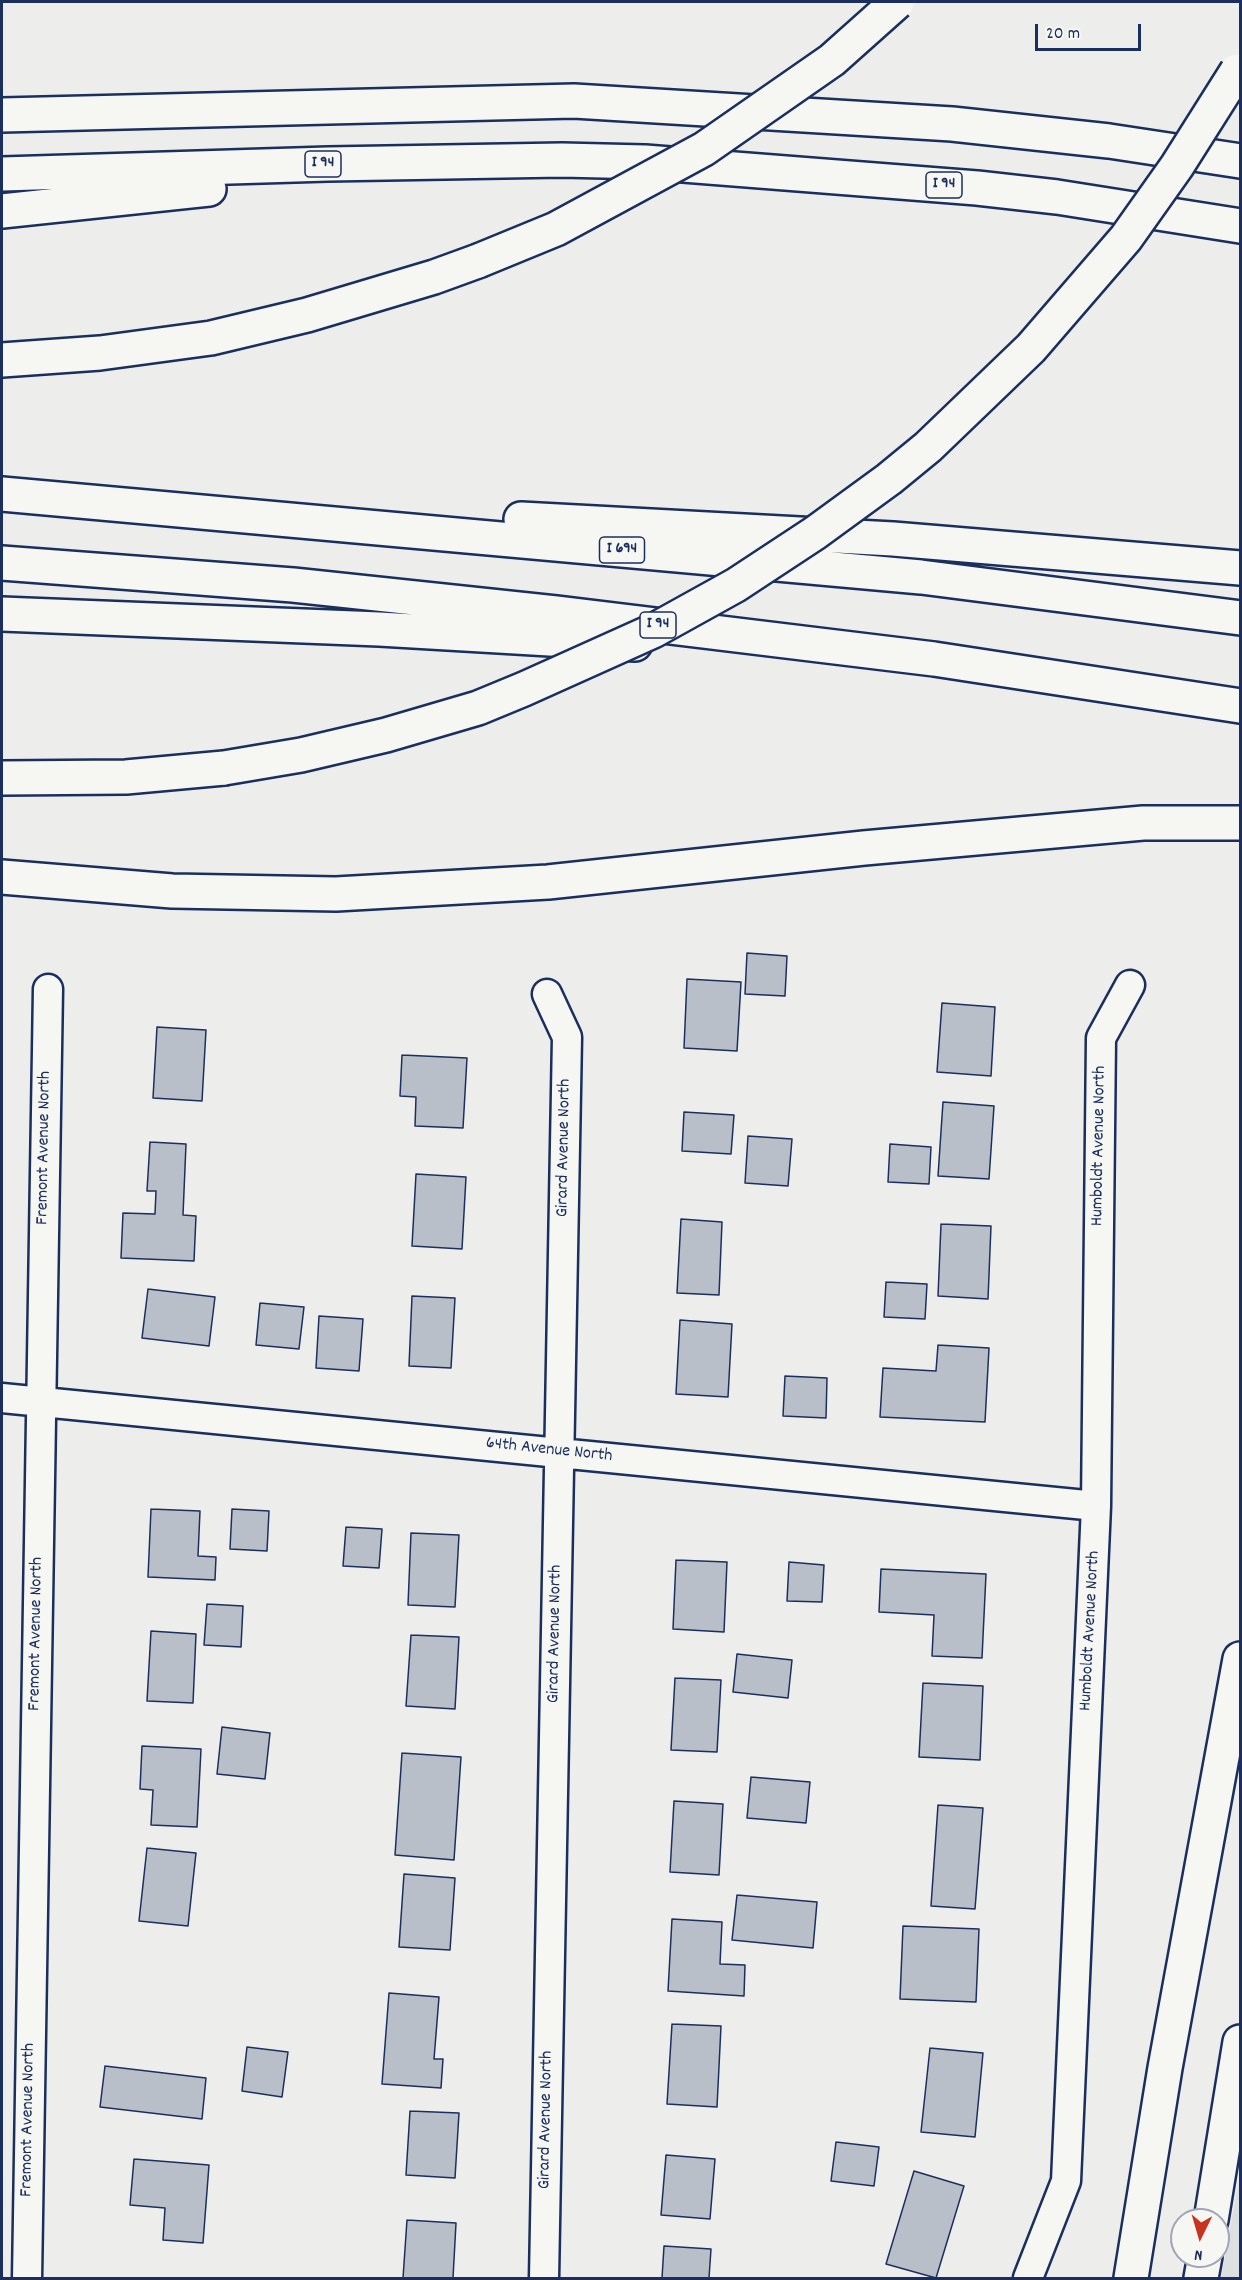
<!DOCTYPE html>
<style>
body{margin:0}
#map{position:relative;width:1242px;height:2280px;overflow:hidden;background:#edeeec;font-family:Dekko,sans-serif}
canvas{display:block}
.frame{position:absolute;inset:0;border:3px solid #1b2f5e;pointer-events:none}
.north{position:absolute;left:1170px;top:2208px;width:60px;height:60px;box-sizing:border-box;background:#f6f6f2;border:2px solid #9ea6b7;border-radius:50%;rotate:185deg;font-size:16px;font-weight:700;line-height:24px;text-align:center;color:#1b2f5e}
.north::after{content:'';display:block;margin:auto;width:21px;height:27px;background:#c8321e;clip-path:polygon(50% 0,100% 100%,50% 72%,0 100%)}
.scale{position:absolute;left:1035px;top:24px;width:106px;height:27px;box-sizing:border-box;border:3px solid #1b2f5e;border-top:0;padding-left:8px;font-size:18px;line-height:21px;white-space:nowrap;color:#1b2f5e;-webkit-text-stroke:4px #f6f6f2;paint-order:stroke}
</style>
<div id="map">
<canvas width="1242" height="2280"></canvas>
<div class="frame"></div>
<div class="north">N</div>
<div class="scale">20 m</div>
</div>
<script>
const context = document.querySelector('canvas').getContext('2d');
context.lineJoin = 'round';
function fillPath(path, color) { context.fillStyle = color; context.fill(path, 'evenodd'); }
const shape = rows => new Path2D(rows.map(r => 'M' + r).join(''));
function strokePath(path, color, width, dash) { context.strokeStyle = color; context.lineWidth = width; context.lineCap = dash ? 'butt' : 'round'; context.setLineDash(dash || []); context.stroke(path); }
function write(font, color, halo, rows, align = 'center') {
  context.font = font + ' Dekko,sans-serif'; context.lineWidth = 5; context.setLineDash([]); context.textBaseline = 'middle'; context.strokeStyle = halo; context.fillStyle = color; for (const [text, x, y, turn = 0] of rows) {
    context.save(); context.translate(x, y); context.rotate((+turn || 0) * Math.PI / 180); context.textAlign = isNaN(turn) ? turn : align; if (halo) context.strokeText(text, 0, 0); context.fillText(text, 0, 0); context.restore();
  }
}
fillPath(shape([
 [1240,2174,1240,2278,1221,2278]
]), '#dde0e1');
const building = shape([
 [747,953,787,956,785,996,745,994,747,953],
 [687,979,741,982,737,1051,684,1048,687,979],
 [942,1003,995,1007,991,1076,937,1072,942,1003],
 [157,1027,206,1030,202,1101,153,1098,157,1027],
 [402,1055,467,1058,463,1128,415,1126,416,1097,400,1096,402,1055],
 [943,1102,994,1106,989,1179,938,1176,943,1102],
 [684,1112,734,1115,731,1154,682,1151,684,1112],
 [748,1136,792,1139,788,1186,745,1183,748,1136],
 [150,1142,186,1144,183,1215,196,1216,194,1261,121,1258,123,1213,155,1214,156,1191,147,1191,150,1142],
 [890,1144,931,1147,929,1184,888,1182,890,1144],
 [416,1174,466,1177,462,1249,412,1246,416,1174],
 [681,1219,722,1222,719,1295,677,1293,681,1219],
 [941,1224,991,1226,988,1299,938,1296,941,1224],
 [886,1282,927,1284,925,1319,884,1317,886,1282],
 [148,1289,215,1297,209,1346,142,1338,148,1289],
 [412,1296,455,1298,451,1368,409,1366,412,1296],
 [260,1303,304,1307,299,1349,256,1345,260,1303],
 [319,1316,363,1319,359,1371,316,1368,319,1316],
 [680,1320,732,1324,728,1397,676,1394,680,1320],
 [938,1345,989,1348,985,1422,880,1417,883,1368,936,1371,938,1345],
 [785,1376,827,1378,826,1418,783,1416,785,1376],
 [151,1509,200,1511,198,1556,216,1557,215,1580,148,1577,151,1509],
 [232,1509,269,1511,267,1551,230,1549,232,1509],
 [346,1527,382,1529,379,1568,343,1566,346,1527],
 [411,1533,459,1535,455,1607,408,1605,411,1533],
 [676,1560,727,1562,724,1632,673,1629,676,1560],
 [789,1562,824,1565,822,1602,787,1601,789,1562],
 [881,1569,986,1574,982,1658,932,1656,934,1615,879,1612,881,1569],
 [207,1604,243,1606,241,1647,204,1645,207,1604],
 [151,1631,196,1634,193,1703,147,1701,151,1631],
 [411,1635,459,1637,455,1709,406,1706,411,1635],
 [737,1654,792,1660,788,1698,733,1692,737,1654],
 [675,1678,721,1680,717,1752,671,1750,675,1678],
 [923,1683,983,1686,980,1760,919,1757,923,1683],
 [222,1727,270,1733,265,1779,217,1774,222,1727],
 [142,1746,201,1749,197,1827,151,1825,153,1790,140,1789,142,1746],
 [402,1753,461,1757,454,1860,395,1855,402,1753],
 [751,1777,810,1782,806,1823,747,1818,751,1777],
 [674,1801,723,1804,719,1875,670,1872,674,1801],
 [938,1805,983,1808,975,1909,931,1906,938,1805],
 [147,1848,196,1853,188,1926,139,1921,147,1848],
 [404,1874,455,1878,450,1950,399,1947,404,1874],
 [737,1895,817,1902,813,1948,732,1940,737,1895],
 [672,1919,722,1922,720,1964,745,1965,744,1996,668,1991,672,1919],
 [903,1926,979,1929,976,2002,900,1999,903,1926],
 [389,1993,439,1997,434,2059,443,2059,441,2088,382,2084,389,1993],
 [672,2024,721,2026,717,2107,667,2104,672,2024],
 [247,2047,288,2052,282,2097,242,2091,247,2047],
 [930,2048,983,2053,975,2137,921,2132,930,2048],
 [105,2066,206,2078,202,2119,100,2107,105,2066],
 [410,2111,459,2113,455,2178,406,2175,410,2111],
 [836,2142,879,2147,874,2186,831,2181,836,2142],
 [666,2155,715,2159,710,2219,661,2215,666,2155],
 [134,2159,209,2165,203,2243,163,2240,165,2208,130,2205,134,2159],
 [914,2171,964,2186,936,2278,886,2264,914,2171],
 [407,2220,456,2223,453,2278,403,2278,407,2220],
 [664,2246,711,2249,709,2278,662,2278,664,2246]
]);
fillPath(building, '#b9bfc8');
strokePath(building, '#1b2f5e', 1.5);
const minor = shape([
 [2,1398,1096,1506],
 [27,2278,48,989],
 [544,2278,567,1037,547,994],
 [1028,2278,1066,2181,1096,1506,1101,1038,1130,985]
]);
const motorway = shape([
 [2,115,574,101,952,124,1109,141,1240,161],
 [2,174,328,164,562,160,645,162,977,188,1057,197,1240,226],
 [2,211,209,189],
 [2,360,100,353,211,338,307,315,434,277,478,261],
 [2,494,921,577,1240,618],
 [521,519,893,539,1240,568],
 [2,563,293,585,556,613,934,659,1240,706],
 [2,614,379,629,635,644],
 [2,778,126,777,224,768],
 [2,877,172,891,336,894,548,882,864,848,1143,823,1240,823],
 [1211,2220,1240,2042],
 [1131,2278,1165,2068,1240,1659],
 [1201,2278,1205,2256]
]);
strokePath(minor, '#1b2f5e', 33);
strokePath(motorway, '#1b2f5e', 38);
strokePath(minor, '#f6f6f2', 28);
strokePath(motorway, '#f6f6f2', 33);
const motorwayBridge = shape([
 [478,261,556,229,704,149,832,60,897,2],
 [224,768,301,755,386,735,478,708,524,689,653,631,736,585,815,533,889,479,928,447,1031,348,1126,238,1177,166,1237,71]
]);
strokePath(motorwayBridge, '#1b2f5e', 38, []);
strokePath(motorwayBridge, '#f6f6f2', 33);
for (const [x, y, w] of [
 [323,164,36],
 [944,185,36],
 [622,550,45],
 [658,625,36]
]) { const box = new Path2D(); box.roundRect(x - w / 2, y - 13, w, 26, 4.5); context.fillStyle = '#f6f6f2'; context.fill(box); strokePath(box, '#1b2f5e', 1.5); }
write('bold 16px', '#1b2f5e', null, [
 ["I 94",323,164],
 ["I 94",944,185],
 ["I 694",622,550],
 ["I 94",658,625]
]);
write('18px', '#1b2f5e', '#f6f6f2', [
 ["Humboldt Avenue North",1100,1146,-89],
 ["Fremont Avenue North",45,1148,-89],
 ["Girard Avenue North",565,1148,-89],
 ["64th Avenue North",549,1451,6],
 ["Humboldt Avenue North",1091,1631,-87],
 ["Fremont Avenue North",37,1634,-89],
 ["Girard Avenue North",556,1634,-89],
 ["Fremont Avenue North",29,2120,-89],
 ["Girard Avenue North",547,2120,-89]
]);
</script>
